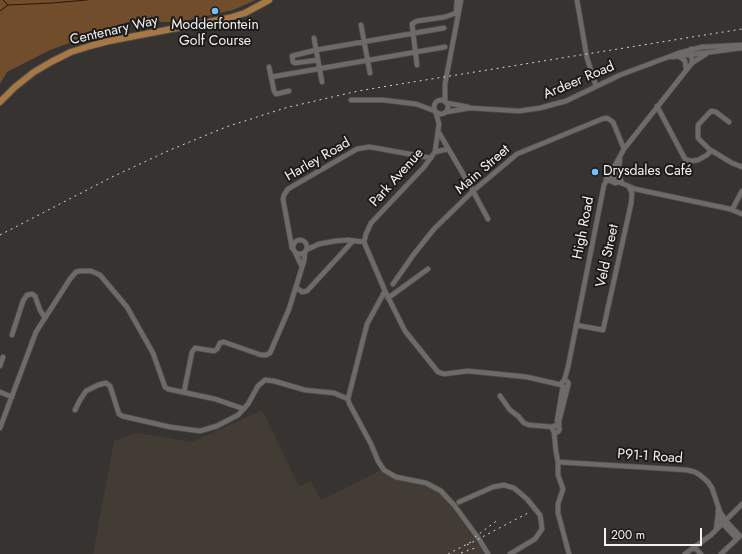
<!DOCTYPE html>
<meta charset="utf-8">
<style>
body{margin:0}
#map{position:relative;width:742px;height:554px;overflow:hidden;background:#363331;font-family:Jost,sans-serif}
canvas{display:block}
.scale{position:absolute;left:604px;top:528px;width:98px;height:18px;box-sizing:border-box;border:2px solid #f4f3f1;border-top:0;padding-left:5px;font-size:12px;line-height:14px;white-space:nowrap;color:#f4f3f1;-webkit-text-stroke:3px #1c1b1a;paint-order:stroke}
</style>
<div id="map">
<canvas width="742" height="554"></canvas>
<div class="scale">200 m</div>
</div>
<script>
const context = document.querySelector('canvas').getContext('2d');
context.lineJoin = 'round';
function fillPath(path, color) { context.fillStyle = color; context.fill(path, 'evenodd'); }
const shape = rows => new Path2D(rows.map(r => 'M' + r).join(''));
function strokePath(path, color, width, dash) { context.strokeStyle = color; context.lineWidth = width; context.lineCap = dash ? 'butt' : 'round'; context.setLineDash(dash || []); context.stroke(path); }
function write(font, color, halo, rows, align = 'center') {
  context.font = font + ' Jost,sans-serif'; context.lineWidth = 4; context.setLineDash([]); context.textBaseline = 'middle'; context.strokeStyle = halo; context.fillStyle = color; for (const [text, x, y, turn = 0] of rows) {
    context.save(); context.translate(x, y); context.rotate((+turn || 0) * Math.PI / 180); context.textAlign = isNaN(turn) ? turn : align; if (halo) context.strokeText(text, 0, 0); context.fillText(text, 0, 0); context.restore();
  }
}
fillPath(shape([
 [262,410,299,486,311,481,321,500,381,470,395,479,431,487,442,494,480,546,483,554,93,554,114,441,136,433,192,442]
]), '#433c35');
fillPath(shape([
 [0,0,256,0,233,10,180,22,162,22,142,17,50,50,7,72,0,84]
]), '#714d2b');
strokePath(shape([
 [3,0,8,5],
 [0,11,8,5,52,3,87,0]
]), '#2b1805', 1);
const minor = shape([
 [577,0,587,58,596,86],
 [456,14,457,0],
 [361,25,370,73],
 [314,38,322,82],
 [672,57,742,48],
 [680,57,685,61,686,69],
 [318,60,295,63,293,62,292,56,316,50,444,28],
 [692,63,706,54],
 [417,65,412,24,417,21,445,17,456,13],
 [269,67,274,91,276,94,289,91],
 [271,77,445,47],
 [351,100,383,100,416,104,435,111],
 '434 107a7 7 0 1 1 14 0a7 7 0 1 1-14 0Z',
 [445,102,445,84,461,0],
 [447,103,468,107,470,108],
 [657,106,685,159,691,161,698,160,707,155,711,151],
 [446,112,470,108,519,111,540,108,566,101,620,75,679,53,702,47,742,45],
 [729,122,716,112,711,111,698,125,698,138,709,149,732,163,742,167],
 [438,131,473,191,488,219],
 [435,152,448,149],
 [620,159,618,174,622,183],
 [608,175,619,182,635,189,730,209,742,214],
 [606,179,615,183,619,182],
 [732,210,742,191],
 '293 247a7 7 0 1 1 14 0a7 7 0 1 1-14 0Z',
 [364,242,385,291,405,331,438,372,444,374,468,371,508,375,527,377,562,385],
 [364,242,366,234,371,223,424,167,435,152,439,124,436,113],
 [292,248,283,199,284,195,288,189,357,149,369,147,376,148,431,158],
 [306,250,319,244,335,241,348,240,364,242],
 [296,254,302,267],
 [393,284,414,254,434,229,473,191,517,154,602,119,607,118,613,122,624,149],
 [296,287,302,292,307,291,353,241],
 [385,291,367,324,348,399,349,403,371,444,378,461,384,470,396,477,426,483,441,491,454,505,479,539,488,554],
 [388,298,428,269],
 [576,325,603,330,631,204,632,193,629,187],
 [12,335,23,301,27,295,32,294,35,296,40,310,45,318],
 [0,366,3,357],
 '561.5 384a3.5 3.5 0 1 1 7 0a3.5 3.5 0 1 1-7 0Z',
 [564,381,568,367,604,185,624,149,692,63,691,49],
 [0,392,12,397],
 [184,392,192,352,195,348,214,351,217,349,220,343,224,342,261,355,266,355,270,353,289,309,304,261,305,252],
 [500,396,510,410,518,416,524,423,529,425,554,427],
 [75,410,80,400,86,391,98,385,106,383,110,386,119,414,122,416,170,427,200,431,217,426,238,415,248,404,258,386,265,380,274,381,305,390,334,393,348,399],
 [557,421,563,386],
 '552.5 429a3.5 3.5 0 1 1 7 0a3.5 3.5 0 1 1-7 0Z',
 [559,427,559,421,568,386],
 [0,428,36,332,70,279,76,272,80,271,91,271,100,275,127,307,153,353,165,387,168,389,215,399,244,409],
 [554,432,556,452,558,462,558,475,563,489,558,504,558,513,569,554],
 [558,462,687,470,695,472,700,475,708,482,712,488,720,512,726,521,740,536],
 [459,502,493,487,504,485,514,488,527,499,540,515,541,520,542,529,535,539,510,554],
 [718,510,718,514,723,524,737,539],
 [716,530,718,514],
 [694,547,701,554],
 [685,554,711,535,742,504],
 [721,554,739,537]
]);
const major = shape([
 [0,102,15,87,34,72,51,62,71,52,90,46,109,41,229,18,245,13,269,0]
]);
strokePath(minor, '#514f4d', 6);
strokePath(major, '#514f4d', 8);
strokePath(minor, '#6d6a68', 4.5);
strokePath(major, '#a87844', 6);
strokePath(shape([
 [0,235,112,177,170,150,226,127,285,108,358,91,388,86,742,29],
 [475,537,499,519],
 [467,545,528,513],
 [461,553,478,547],
 [448,554,471,542]
]), '#d5d3d1', 1, [2, 4]);
for (const [x, y, r, color] of [
 [215,11,4,"#78bff7"],
 [595,172,4,"#78bff7"]
]) { const dot = new Path2D(); dot.arc(x, y, r, 0, 2 * Math.PI); context.fillStyle = color; context.fill(dot); strokePath(dot, '#1c1b1a', 1.5); }
write('14px', '#f4f3f1', '#1c1b1a', [
 ["Modderfontein",215,26],
 ["Golf Course",215,42],
 ["Drysdales Café",603,172,"left"]
]);
write('14px', '#f4f3f1', '#1c1b1a', [
 ["Centenary Way",114,31,-13],
 ["Ardeer Road",579,81,-23],
 ["Harley Road",318,160,-30],
 ["Main Street",483,170,-41],
 ["Park Avenue",397,178,-48],
 ["High Road",584,228,-79],
 ["Veld Street",608,256,-78],
 ["P91-1 Road",650,457,4]
]);
</script>
